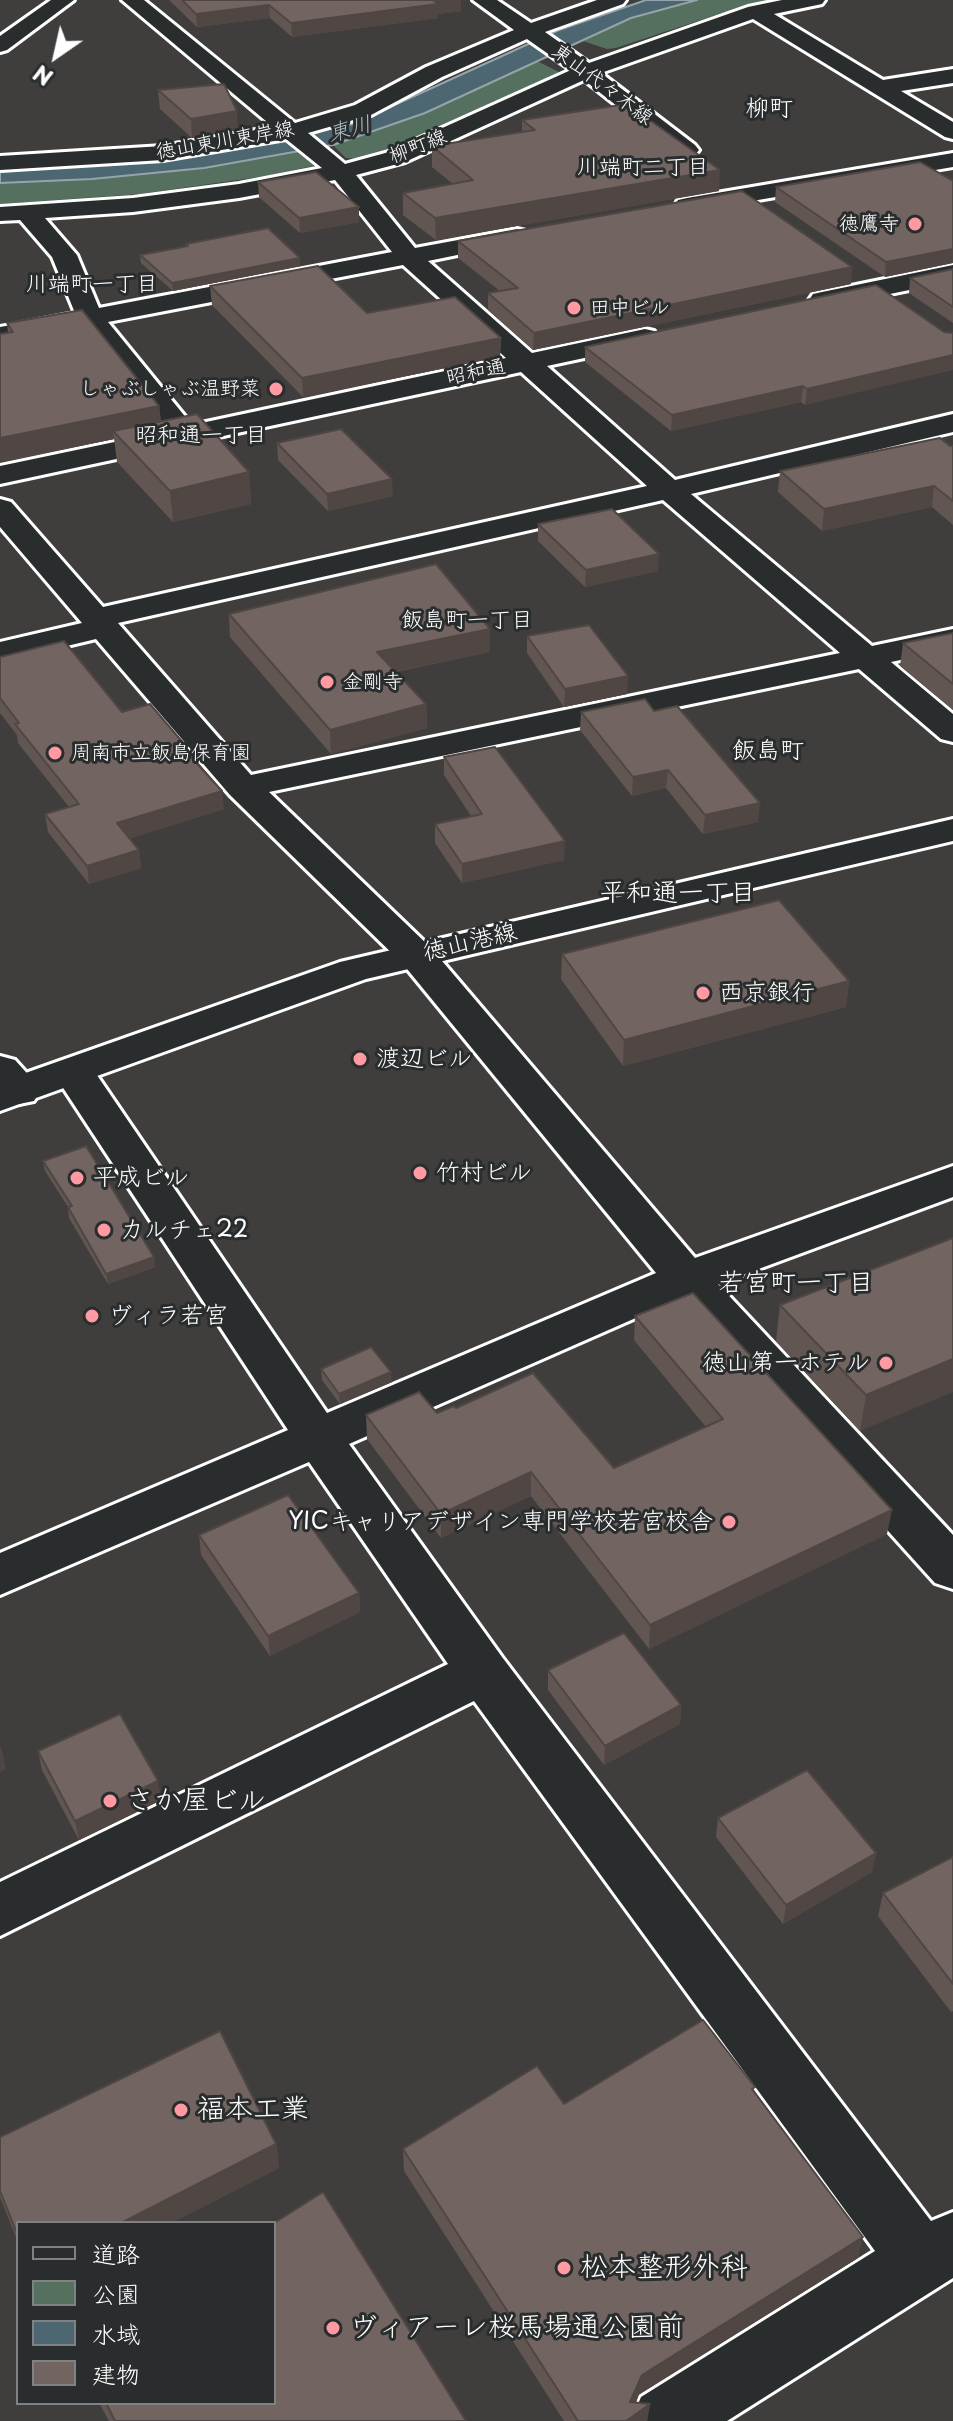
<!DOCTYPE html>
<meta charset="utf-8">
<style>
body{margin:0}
#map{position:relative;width:953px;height:2421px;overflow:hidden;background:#403e3d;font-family:"Playpen Sans","Klee One",sans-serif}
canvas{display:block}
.legend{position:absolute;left:16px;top:2221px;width:260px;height:184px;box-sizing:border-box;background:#2a2d2e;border:2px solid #7f8182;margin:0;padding:10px 14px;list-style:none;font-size:24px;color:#fff}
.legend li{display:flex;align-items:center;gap:16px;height:40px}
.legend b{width:40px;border:2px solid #7f8182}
.north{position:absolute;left:16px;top:16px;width:80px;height:80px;-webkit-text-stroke:6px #2a2d2e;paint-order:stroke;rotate:214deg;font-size:22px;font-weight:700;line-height:32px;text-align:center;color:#fff}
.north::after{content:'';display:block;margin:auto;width:28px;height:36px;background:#fff;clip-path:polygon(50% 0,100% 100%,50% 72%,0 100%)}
</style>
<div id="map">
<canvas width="953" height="2421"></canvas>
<ul class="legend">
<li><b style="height:10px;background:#2a2d2e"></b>道路</li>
<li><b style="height:22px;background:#55705f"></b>公園</li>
<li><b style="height:22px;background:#4d6772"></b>水域</li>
<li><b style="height:22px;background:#726460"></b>建物</li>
</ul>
<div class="north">N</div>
</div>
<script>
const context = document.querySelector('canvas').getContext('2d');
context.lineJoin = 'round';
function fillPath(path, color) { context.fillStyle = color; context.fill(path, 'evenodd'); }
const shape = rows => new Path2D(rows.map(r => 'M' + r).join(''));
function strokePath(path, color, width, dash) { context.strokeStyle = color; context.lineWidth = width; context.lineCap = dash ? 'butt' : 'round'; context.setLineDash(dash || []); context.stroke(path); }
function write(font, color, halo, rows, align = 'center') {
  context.font = font + ' "Playpen Sans","Klee One",sans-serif'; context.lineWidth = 6; context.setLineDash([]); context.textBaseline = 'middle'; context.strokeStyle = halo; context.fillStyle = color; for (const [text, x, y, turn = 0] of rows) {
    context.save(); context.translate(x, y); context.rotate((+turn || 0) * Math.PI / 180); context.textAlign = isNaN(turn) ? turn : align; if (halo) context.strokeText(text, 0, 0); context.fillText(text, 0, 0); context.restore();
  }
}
fillPath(shape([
 [697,0,786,0,722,13,616,48,607,49,583,41,631,18],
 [535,60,561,73,399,149,361,159,346,158,333,145,425,113],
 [305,150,316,163,313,166,266,176,140,194,0,204,0,183,92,179,204,168]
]), '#55705f');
const water = shape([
 [646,0,697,0,631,18,425,113,333,145,204,168,92,179,0,183,0,172,208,154,353,124,559,30,646,0]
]);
fillPath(water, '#4d6772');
strokePath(water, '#94a4aa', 2);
const minor = shape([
 [122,0,144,0,295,123,355,105,426,67,514,30,473,0,497,0,531,23,597,0,626,0,623,4,545,32,589,63,748,7,782,0,825,0,822,4,774,14,883,80,953,69,953,83,901,91,953,122,953,139,945,137,753,19,601,73,695,145,699,150,695,155,679,155,584,80,405,162,356,175,415,248,517,229,526,231,529,236,526,241,428,261,532,353,645,329,654,331,658,337,654,343,547,366,675,480,953,414,953,432,691,494,872,646,953,629,953,649,891,662,953,714,953,742,941,739,859,669,269,792,431,948,695,1258,953,1166,953,1197,718,1284,953,1535,953,1589,935,1583,679,1299,349,1444,502,1657,931,2221,953,2212,953,2278,727,2421,631,2421,641,2397,875,2251,474,1701,0,1936,0,1882,448,1664,309,1462,0,1595,0,1553,288,1430,52,1071,58,1062,73,1058,88,1062,327,1413,656,1273,403,964,230,795,96,639,0,662,0,642,82,623,0,527,0,499,11,502,103,607,647,486,521,372,0,484,0,466,167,431,84,327,0,343,0,327,75,313,52,257,20,220,0,221,0,207,133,198,239,184,322,168,286,139,163,160,0,170,0,156,163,146,273,127,122,0],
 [527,39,571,70,389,152,345,164,308,133,371,115,442,77,527,39],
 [335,180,392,252,99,308,77,255,45,218,133,212,239,198,335,180],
 [403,265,506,358,192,425,108,322,403,265],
 [663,500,840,653,251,775,118,623,663,500],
 [953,153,953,167,687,212,678,210,675,205,678,200,687,198,953,153],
 [953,265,953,281,822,308,813,306,809,300,813,294,822,292,953,265],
 [0,1056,15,1060,34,1081,40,1091,34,1101,19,1104,4,1101,0,1095,0,1056]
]);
const major = shape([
 [51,0,74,0,7,50,0,52,0,36,51,0],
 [953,819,953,841,366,979,0,1111,0,1082,340,962,953,819]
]);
strokePath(minor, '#fff', 6);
strokePath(major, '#fff', 6);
fillPath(minor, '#2a2d2e');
fillPath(major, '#2a2d2e');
fillPath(shape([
 [169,0,461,0,461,11,438,14,438,18,292,37,270,18,197,27],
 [158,90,238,130,192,138,160,109],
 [522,120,719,191,436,240,403,215,403,193,453,184,432,167,432,146,522,132],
 [953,181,953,263,885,277,775,202,776,187],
 [258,182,359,207,359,222,300,233,259,197],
 [458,241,851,284,533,350,488,310,488,293,500,291,458,258],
 [186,244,300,266,173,291,141,263,140,255,186,246],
 [953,269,953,323,909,293,910,278],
 [876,285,805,405,801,402,671,431,585,362,585,347],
 [210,286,501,338,500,357,303,397,212,305],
 [7,323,159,406,161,422,249,472,251,504,173,522,117,462,114,439,0,462,0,334,8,333],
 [277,443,393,496,328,511,278,460],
 [950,446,953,446,953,525,932,507,822,531,778,492,780,471],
 [538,524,658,571,585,587,538,541],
 [229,614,490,629,490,652,395,672,426,704,427,728,331,754,230,637],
 [953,633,953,710,900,666,903,643],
 [527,636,627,694,564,707,527,653],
 [0,657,122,712,185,745,186,751,224,809,130,838,139,850,141,868,89,884,48,832,45,814,69,807,18,743,17,735,0,713],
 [654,711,758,822,703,834,666,788,632,796,580,730,581,712],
 [444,757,564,860,462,883,435,843,435,824,471,816,444,775],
 [562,954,849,981,846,1007,623,1066,561,979],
 [43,1161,155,1267,108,1284,69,1218,68,1207,45,1171],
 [953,1238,860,1431,776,1341,780,1305],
 [635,1316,887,1534,649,1649,531,1496,441,1538,367,1439,366,1415,437,1413,456,1408,614,1468,706,1427,634,1340],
 [321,1369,392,1382,340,1404,322,1380],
 [199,1535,359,1593,360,1612,270,1656,201,1555],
 [548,1670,681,1705,680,1724,604,1765,548,1690],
 [38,1751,161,1800,79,1840,42,1770],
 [718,1818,876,1853,872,1872,783,1924,716,1837],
 [953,1857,953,2011,951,2012,878,1916,883,1893],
 [754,2093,858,2258,639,2394,636,2403,650,2404,647,2421,564,2421,404,2171,403,2149,564,2104],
 [0,2137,276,2144,279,2168,171,2223,18,2223,18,2242,0,2197],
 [99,2403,274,2403,466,2421,109,2421]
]), '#625653');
fillPath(shape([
 [440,0,461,0,461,11,438,14,438,18,292,37,291,23],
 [269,5,270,18,197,27,196,14],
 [237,111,238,130,192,138,191,119],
 [720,170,719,191,436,240,435,218],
 [359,207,359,222,300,233,299,218],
 [953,249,953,263,885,277,886,262],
 [300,258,300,266,173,291,172,283],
 [852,267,851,284,533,350,534,333],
 [501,338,500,357,303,397,302,378],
 [953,355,953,370,805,405,807,389],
 [803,386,801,402,671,431,672,415],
 [159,406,162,429,113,431,114,439,0,462,0,438],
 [249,472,251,504,173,522,170,491],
 [392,479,393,496,328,511,327,494],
 [934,486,932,507,822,531,824,509],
 [659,554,658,571,585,587,586,570],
 [490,629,490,652,378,675,377,652],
 [628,676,627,694,564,707,565,689],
 [426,704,427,728,331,754,330,730],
 [668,770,666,788,632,796,633,777],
 [222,791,224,809,120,842,117,823],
 [760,803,758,822,703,834,705,815],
 [565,841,564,860,462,883,462,864],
 [139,850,141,868,89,884,87,866],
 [849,981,846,1007,623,1066,624,1040],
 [154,1257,155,1267,108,1284,106,1274],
 [953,1359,953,1392,860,1431,866,1395],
 [391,1372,392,1382,340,1404,339,1394],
 [531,1472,531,1496,441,1538,441,1514],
 [892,1510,887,1534,649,1649,650,1625],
 [359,1593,360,1612,270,1656,268,1636],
 [681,1705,680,1724,604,1765,605,1746],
 [1,1746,6,1769,0,1772,0,1747],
 [158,1781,161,1800,79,1840,75,1821],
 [876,1853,872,1872,783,1924,786,1905],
 [276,2144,279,2168,171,2223,121,2223],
 [863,2237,858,2258,639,2394,630,2418,650,2404,647,2421,626,2421,630,2402,642,2375]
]), '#504643');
const building = shape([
 [182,0,440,0,434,1,438,4,291,23,269,5,196,14,182,0],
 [224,84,237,111,191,119,158,90,224,84],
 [627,104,720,170,435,218,403,193,473,180,432,146,535,130,522,120,627,104],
 [920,162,953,181,953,249,886,262,776,187,920,162],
 [316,172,359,207,299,218,258,182,316,172],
 [742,191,852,267,534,333,488,293,518,288,458,241,742,191],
 [268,228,300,258,172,283,140,255,188,246,186,244,268,228],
 [318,266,367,313,455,297,501,338,302,378,210,286,318,266],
 [953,269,953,307,910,278,953,269],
 [876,285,944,332,953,333,953,355,807,389,803,386,672,415,585,347,876,285],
 [82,310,159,406,0,438,0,334,13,332,7,323,82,310],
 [197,414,249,472,170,491,113,431,197,414],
 [341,429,392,479,327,494,277,443,341,429],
 [940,438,950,446,953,446,953,501,934,486,824,509,780,471,940,438],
 [612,509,659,554,586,570,538,524,612,509],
 [436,564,490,629,377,652,426,704,330,730,229,614,436,564],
 [589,625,628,676,565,689,527,636,589,625],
 [953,633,953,684,903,643,953,633],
 [64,641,122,712,150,704,185,745,181,746,222,791,117,823,139,850,87,866,45,814,79,804,15,724,19,723,0,698,0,657,64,641],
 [645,699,654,711,677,706,760,803,705,815,668,770,633,777,581,712,645,699],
 [495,747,565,841,462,864,435,824,482,814,444,757,495,747],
 [779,900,849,981,624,1040,562,954,779,900],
 [86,1146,154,1257,106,1274,68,1207,72,1206,43,1161,86,1146],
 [953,1238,953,1359,866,1395,780,1305,953,1238],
 [693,1293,892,1510,650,1625,531,1472,441,1514,366,1415,419,1392,437,1413,454,1406,456,1408,533,1373,614,1468,723,1419,635,1316,693,1293],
 [371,1347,391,1372,339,1394,321,1369,371,1347],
 [288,1495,359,1593,268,1636,199,1535,288,1495],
 [624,1633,681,1705,605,1746,548,1670,624,1633],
 [120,1714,158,1781,75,1821,38,1751,120,1714],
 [807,1770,876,1853,786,1905,718,1818,807,1770],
 [953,1857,953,1984,883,1893,953,1857],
 [703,2020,755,2087,752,2089,863,2237,642,2375,630,2402,650,2404,626,2421,578,2421,403,2149,537,2066,564,2104,703,2020],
 [220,2031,276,2144,121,2223,18,2223,18,2236,0,2191,0,2137,220,2031],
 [323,2192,466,2421,115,2421,106,2403,274,2403,274,2223,323,2192]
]);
fillPath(building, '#726460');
strokePath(building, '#504643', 2);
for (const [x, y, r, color] of [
 [915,224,8,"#ff9aa2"],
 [574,308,8,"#ff9aa2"],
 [276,389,8,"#ff9aa2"],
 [327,682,8,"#ff9aa2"],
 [55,753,8,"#ff9aa2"],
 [703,993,8,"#ff9aa2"],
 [360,1059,8,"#ff9aa2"],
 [420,1173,8,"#ff9aa2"],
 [77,1178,8,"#ff9aa2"],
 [104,1230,8,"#ff9aa2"],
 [92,1316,8,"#ff9aa2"],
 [886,1363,8,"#ff9aa2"],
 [729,1522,8,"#ff9aa2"],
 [110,1801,8,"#ff9aa2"],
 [181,2110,8,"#ff9aa2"],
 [564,2268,8,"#ff9aa2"],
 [333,2328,8,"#ff9aa2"]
]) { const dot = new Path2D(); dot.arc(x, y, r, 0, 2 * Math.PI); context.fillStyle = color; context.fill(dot); strokePath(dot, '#2a2d2e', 3); }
write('20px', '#fff', '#2a2d2e', [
 ["東山代々木線",602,85,37],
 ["徳山東川東岸線",225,141,-10],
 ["柳町線",418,147,-21],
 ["昭和通",476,373,-12]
]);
write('20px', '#fff', '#2a2d2e', [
 ["徳鷹寺",899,224,"right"],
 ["田中ビル",590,308],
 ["しゃぶしゃぶ温野菜",260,389,"right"],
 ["金剛寺",343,682],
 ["周南市立飯島保育園",71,753]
], 'left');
write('italic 22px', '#afbbc0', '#2a2d2e', [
 ["東川",350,130,-15]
]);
write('22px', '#fff', '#2a2d2e', [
 ["川端町二丁目",643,168],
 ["川端町一丁目",92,285],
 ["昭和通一丁目",201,436],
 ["飯島町一丁目",467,621]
]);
write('24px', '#fff', '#2a2d2e', [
 ["柳町",769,109],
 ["飯島町",768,751]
]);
write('24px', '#fff', '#2a2d2e', [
 ["徳山港線",470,943,-13]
]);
write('24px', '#fff', '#2a2d2e', [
 ["西京銀行",719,993],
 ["渡辺ビル",376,1059],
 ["竹村ビル",436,1173],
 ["平成ビル",93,1178],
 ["カルチェ22",120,1230],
 ["ヴィラ若宮",108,1316],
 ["徳山第一ホテル",870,1363,"right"],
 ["YICキャリアデザイン専門学校若宮校舎",713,1522,"right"]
], 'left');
write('26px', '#fff', '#2a2d2e', [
 ["平和通一丁目",678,894],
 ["若宮町一丁目",796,1284]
]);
write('28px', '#fff', '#2a2d2e', [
 ["さか屋ビル",126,1801],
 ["福本工業",197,2110],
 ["松本整形外科",580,2268],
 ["ヴィアーレ桜馬場通公園前",349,2328]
], 'left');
</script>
